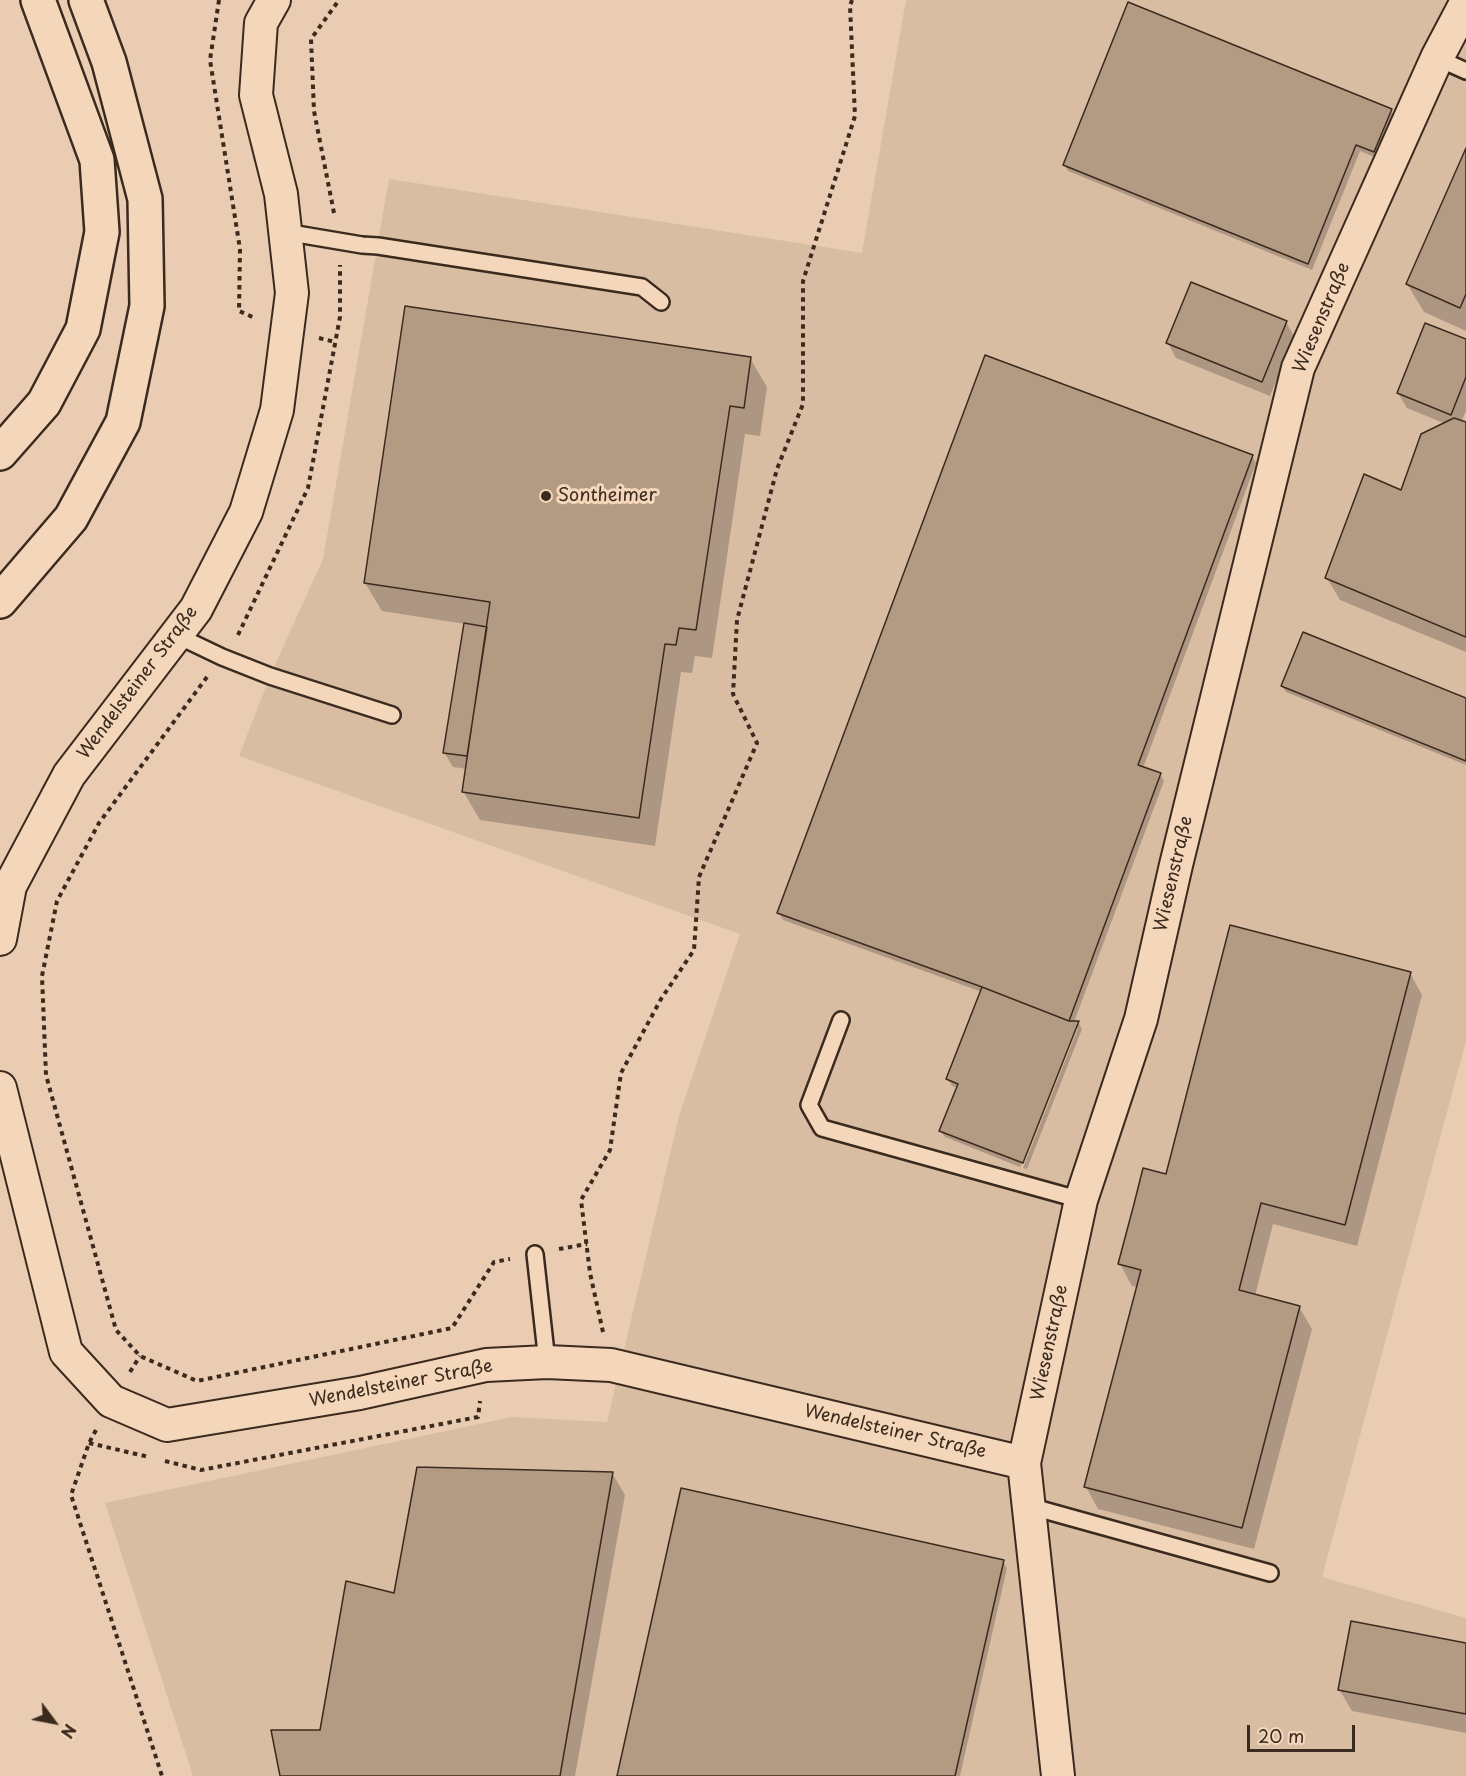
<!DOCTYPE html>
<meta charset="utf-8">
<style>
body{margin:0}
#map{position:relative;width:1466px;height:1776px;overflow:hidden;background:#e9ccb1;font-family:"Playpen Sans",sans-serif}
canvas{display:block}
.north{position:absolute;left:24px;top:1692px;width:60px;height:60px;-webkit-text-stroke:4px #f4d7ba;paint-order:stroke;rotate:122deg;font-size:16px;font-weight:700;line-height:24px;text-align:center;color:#3b2a1e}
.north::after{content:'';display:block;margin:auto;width:21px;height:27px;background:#3b2a1e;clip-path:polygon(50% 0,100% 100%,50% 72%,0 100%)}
.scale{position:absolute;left:1247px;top:1725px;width:108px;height:27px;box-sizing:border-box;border:3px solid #3b2a1e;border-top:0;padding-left:8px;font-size:18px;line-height:21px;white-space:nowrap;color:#3b2a1e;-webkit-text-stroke:4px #f4d7ba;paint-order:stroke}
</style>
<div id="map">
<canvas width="1466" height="1776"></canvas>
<div class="north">N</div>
<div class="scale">20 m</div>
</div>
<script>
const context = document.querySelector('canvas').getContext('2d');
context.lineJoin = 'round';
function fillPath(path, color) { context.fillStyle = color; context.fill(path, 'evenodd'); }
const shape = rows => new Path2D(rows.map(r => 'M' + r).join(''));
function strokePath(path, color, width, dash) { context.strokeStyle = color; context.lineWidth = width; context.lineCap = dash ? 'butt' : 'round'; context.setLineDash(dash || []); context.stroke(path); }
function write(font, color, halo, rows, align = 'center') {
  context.font = font + ' "Playpen Sans",sans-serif'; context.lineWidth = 6; context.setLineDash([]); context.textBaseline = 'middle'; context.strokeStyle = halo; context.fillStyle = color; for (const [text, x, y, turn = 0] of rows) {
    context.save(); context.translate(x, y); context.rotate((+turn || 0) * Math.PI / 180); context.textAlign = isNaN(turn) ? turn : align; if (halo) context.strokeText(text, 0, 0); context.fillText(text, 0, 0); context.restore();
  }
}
fillPath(shape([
 [906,0,1466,0,1466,1041,1322,1577,1466,1618,1466,1776,193,1776,105,1503,512,1417,607,1422,679,1116,740,934,239,756,270,676,323,559,389,179,862,253]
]), '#d9bda3');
fillPath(shape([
 [1390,110,1394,117,1377,158,1360,151,1312,270,1068,171,1064,164],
 [1466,151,1466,331,1424,312,1407,284],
 [1286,322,1294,336,1270,396,1176,358,1168,343],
 [1466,341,1466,411,1461,422,1466,424,1466,652,1340,600,1327,578,1402,492,1446,424,1407,408,1398,393],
 [750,358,767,387,760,436,745,434,712,658,695,656,692,673,681,672,655,846,480,820,463,791,467,769,453,767,444,752,465,624,382,611,365,583],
 [1252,456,1256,463,1143,768,1160,774,1164,781,1074,1022,1078,1022,1082,1029,1027,1169,1023,1168,1078,1028,1075,1028,1020,1167,945,1137,941,1131,958,1088,952,1086,948,1079,982,992,783,920,779,913],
 [1282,686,1466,700,1466,765,1286,692],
 [1410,973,1422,995,1357,1246,1273,1224,1255,1296,1299,1307,1312,1329,1254,1549,1098,1509,1086,1487,1138,1287,1132,1286,1120,1264,1167,1176],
 [612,1473,625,1495,575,1776,282,1776,321,1731,396,1595],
 [1003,1562,1007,1568,960,1776,619,1776],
 [1466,1645,1466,1733,1352,1711,1339,1689]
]), '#0003');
const building = shape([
 [1128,2,1392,109,1374,152,1356,145,1308,264,1063,165,1128,2],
 [1466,148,1466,294,1460,308,1406,284,1466,148],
 [1191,282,1287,321,1262,382,1166,343,1191,282],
 [405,306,751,357,744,408,730,406,696,630,679,628,676,645,665,644,639,818,462,792,490,602,364,583,405,306],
 [1425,323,1466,339,1466,377,1451,415,1397,393,1425,323],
 [985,355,1253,455,1138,765,1161,773,1069,1021,982,987,777,913,985,355],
 [1454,418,1466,422,1466,637,1325,578,1364,474,1401,490,1421,434,1454,418],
 [464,623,487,627,467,756,443,753,464,623],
 [1303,632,1466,698,1466,761,1281,686,1303,632],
 [1230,925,1411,972,1345,1225,1261,1203,1239,1290,1300,1306,1242,1528,1084,1487,1141,1270,1118,1264,1134,1204,1143,1168,1166,1174,1230,925],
 [982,987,1069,1021,1079,1021,1023,1163,939,1131,958,1084,946,1079,982,987],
 [417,1467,613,1472,560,1776,280,1776,271,1730,320,1730,346,1581,394,1593,417,1467],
 [681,1488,1004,1560,955,1776,617,1776,681,1488],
 [1351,1621,1466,1643,1466,1714,1338,1690,1351,1621]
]);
fillPath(building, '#b39a83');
strokePath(building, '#3b2a1e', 1.5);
const lane = shape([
 [1437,58,1466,71],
 [285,232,362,245,378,246,642,287,661,302],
 [176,635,222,657,270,676,392,715],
 [841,1020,809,1105,822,1128,1081,1200],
 [535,1254,547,1362],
 [1029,1506,1270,1573]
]);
const street = shape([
 [0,939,10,886,69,775,196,609,246,512,277,410,292,293,281,194,256,95,261,23,274,0],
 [0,1088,66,1352,111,1401,167,1425,360,1393,486,1365,547,1362,611,1365,1024,1463],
 [1058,1776,1024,1463,1081,1200,1141,1019,1176,865,1298,368,1437,58,1466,3]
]);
const highway = shape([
 [0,453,44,403,83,329,102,232,97,160,38,0],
 [0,601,71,518,123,422,147,306,145,199,109,62,86,0]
]);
strokePath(lane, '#3b2a1e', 20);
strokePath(street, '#3b2a1e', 36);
strokePath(highway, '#3b2a1e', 38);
strokePath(shape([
 [219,0,210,60,240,249,239,311,255,318],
 [334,213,314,111,311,39,339,0],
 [319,338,335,342],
 [238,635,308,488,340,317,340,265],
 [207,677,99,823,57,901,42,976,46,1075,116,1330,140,1356,197,1381,452,1328,494,1262,510,1259],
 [559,1249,587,1244],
 [603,1332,590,1273,581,1200,610,1150,621,1073,661,999,694,950,699,877,757,743,733,694,737,620,777,469,803,404,803,281,855,116,850,6,852,0],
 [130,1372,140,1356],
 [96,1430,89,1443,71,1495,162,1776],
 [89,1443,149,1457],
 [165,1461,201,1470,478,1417,480,1401]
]), '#3b2a1e', 4, [4.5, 4.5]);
strokePath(lane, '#f4d7ba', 15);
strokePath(street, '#f4d7ba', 32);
strokePath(highway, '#f4d7ba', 33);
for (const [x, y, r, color] of [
 [546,496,6,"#3b2a1e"]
]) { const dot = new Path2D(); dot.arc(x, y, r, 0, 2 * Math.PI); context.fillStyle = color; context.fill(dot); strokePath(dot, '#f4d7ba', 2); }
write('18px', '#3b2a1e', '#f4d7ba', [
 ["Wiesenstraße",1322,318,-67],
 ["Wendelsteiner Straße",138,683,-53],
 ["Wiesenstraße",1174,874,-77],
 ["Wiesenstraße",1050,1343,-78],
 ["Wendelsteiner Straße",401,1384,-11],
 ["Wendelsteiner Straße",895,1432,13]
]);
write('18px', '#3b2a1e', '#f4d7ba', [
 ["Sontheimer",558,496]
], 'left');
</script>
